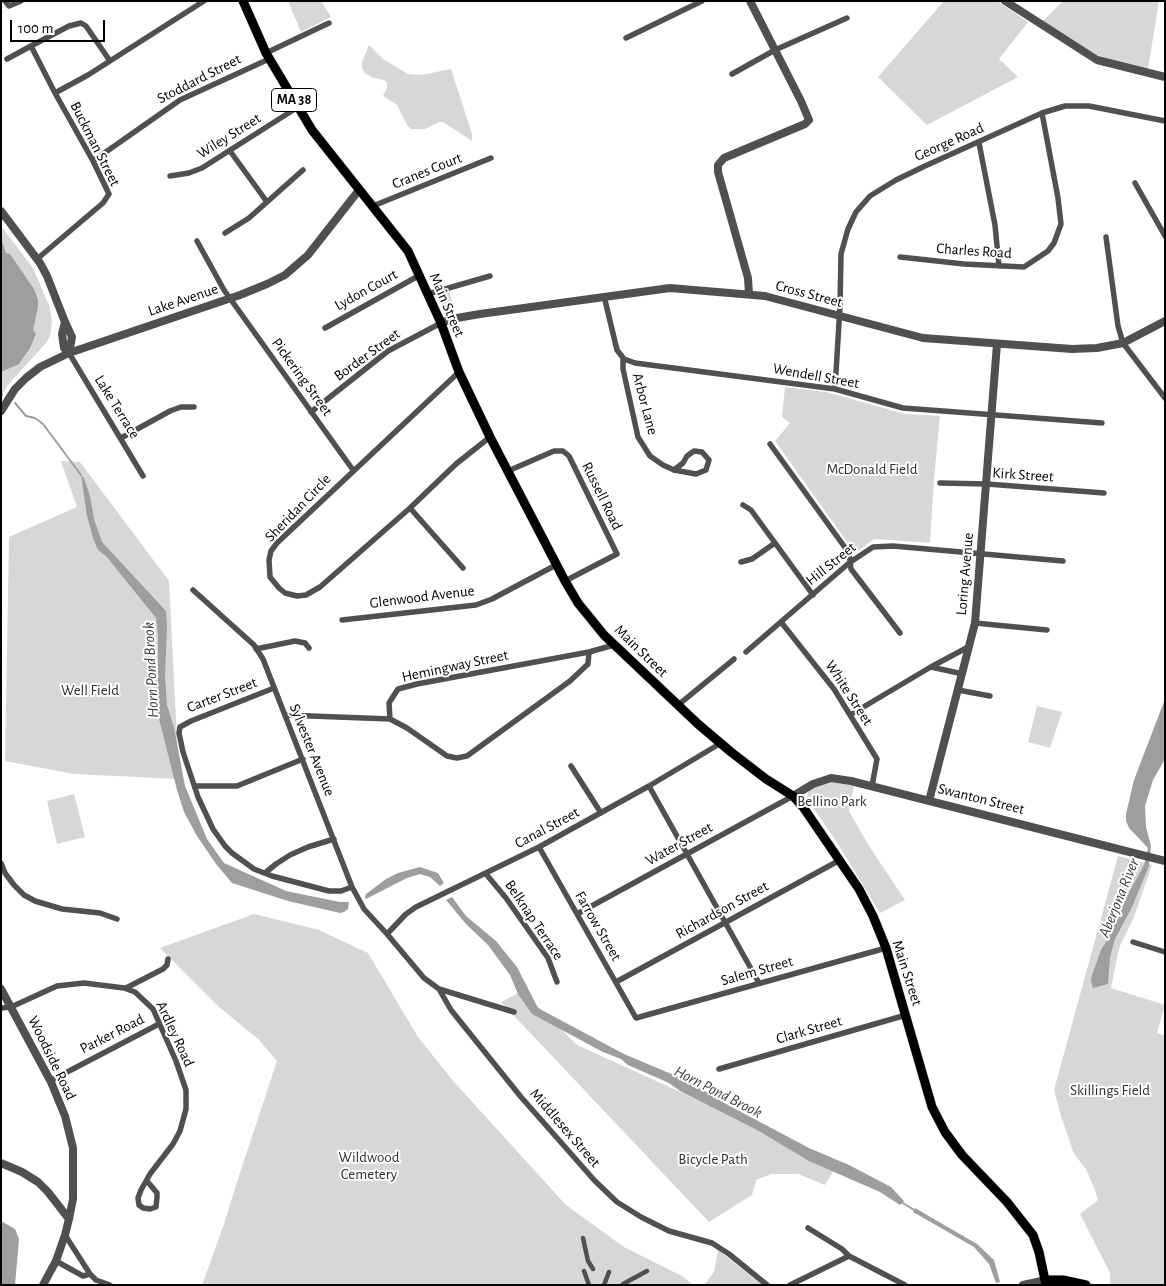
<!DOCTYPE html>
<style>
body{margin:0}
#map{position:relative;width:1166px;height:1286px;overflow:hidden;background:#fff;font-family:"Alegreya Sans",sans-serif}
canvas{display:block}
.frame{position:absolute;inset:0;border:2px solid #000;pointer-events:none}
.scale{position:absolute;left:10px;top:20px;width:95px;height:22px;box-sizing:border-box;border:2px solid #000;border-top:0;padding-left:6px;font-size:15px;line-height:18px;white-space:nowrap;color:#000;-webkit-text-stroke:4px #fff;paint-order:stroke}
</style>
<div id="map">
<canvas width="1166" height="1286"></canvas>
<div class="frame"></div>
<div class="scale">100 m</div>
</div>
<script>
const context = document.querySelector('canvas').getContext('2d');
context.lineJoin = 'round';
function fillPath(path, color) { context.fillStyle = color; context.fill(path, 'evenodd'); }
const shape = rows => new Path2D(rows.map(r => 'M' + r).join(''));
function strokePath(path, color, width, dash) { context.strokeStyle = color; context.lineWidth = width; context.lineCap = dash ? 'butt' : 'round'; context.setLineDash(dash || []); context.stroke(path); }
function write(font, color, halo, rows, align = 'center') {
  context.font = font + ' "Alegreya Sans",sans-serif'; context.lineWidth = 4; context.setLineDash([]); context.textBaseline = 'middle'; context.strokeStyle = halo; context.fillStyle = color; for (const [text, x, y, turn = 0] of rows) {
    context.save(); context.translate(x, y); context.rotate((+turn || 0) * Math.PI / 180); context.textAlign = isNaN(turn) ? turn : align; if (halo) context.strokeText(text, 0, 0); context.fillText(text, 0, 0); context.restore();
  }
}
fillPath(shape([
 [288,1,321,1,331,17,301,32],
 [944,1,997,1,1028,22,999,59,1018,77,927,125,878,77],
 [1063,1,1159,1,1148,69,1103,59,1042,22],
 [369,45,383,59,408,74,421,75,451,69,465,112,472,134,472,141,443,122,439,122,425,129,411,129,407,125,397,105,383,96,387,88,387,83,384,80,371,77,365,73,362,68,362,62],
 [1,226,33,268,50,308,52,322,50,336,46,343,8,385,1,397],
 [449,289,454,311,445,310,437,293],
 [785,387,826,392,905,414,940,416,934,479,930,543,874,539,855,553,775,441,790,423,782,417],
 [61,461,80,462,169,581,179,779,74,774,5,761,9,537,77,507],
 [1037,706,1062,712,1050,748,1028,742],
 [833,781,854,786,849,811,869,846,905,900,880,913,836,841,807,799,808,792,811,789],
 [74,794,85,837,57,844,47,801],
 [1118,856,1152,865,1134,917,1119,948,1111,988,1165,1005,1157,1033,1165,1036,1165,1285,1110,1285,1110,1273,1080,1214,1098,1200,1095,1190,1086,1169,1074,1154,1061,1116,1054,1090],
 [254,914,319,930,368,953,418,1037,454,1082,566,1205,624,1247,682,1276,693,1285,202,1285,224,1224,235,1188,277,1061,258,1039,218,1006,160,948],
 [522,991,577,1045,768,1132,839,1162,825,1185,798,1174,771,1174,756,1180,752,1195,709,1222,501,1002],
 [718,1250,762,1285,704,1285,714,1272]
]), '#d7d7d7');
fillPath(shape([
 [1,239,6,253,10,254,34,289,38,300,38,307,33,330,36,334,30,348,19,364,1,372],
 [81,475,84,478,90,496,94,519,102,542,166,611,167,627,165,677,167,705,174,728,185,786,207,839,224,863,286,891,340,902,349,902,348,909,344,912,340,913,288,901,232,883,216,864,197,836,184,812,177,790,158,715,158,635,156,618,106,556,98,550,93,538,87,516],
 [1165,699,1165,759,1153,780,1145,806,1146,827,1151,846,1149,866,1132,907,1115,939,1110,957,1108,984,1093,988,1091,981,1092,975,1101,950,1109,937,1126,898,1144,865,1148,848,1129,828,1126,821,1126,814,1134,780],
 [420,867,438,873,444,883,440,886,430,877,420,874,407,878,366,899,365,897,366,894,386,879,398,873],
 [452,897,466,916,496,941,517,967,538,1008,624,1054,688,1081,728,1105,809,1148,849,1165,891,1187,904,1201,900,1205,880,1192,809,1161,759,1131,680,1091,669,1083,628,1065,621,1059,603,1052,532,1014,518,994,510,975,488,945,466,924,446,900],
 [915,1208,977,1244,994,1260,1000,1282,996,1283,989,1264,974,1247,913,1212],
 [1,1221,15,1229,19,1239,15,1285,1,1285]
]), '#9e9e9e');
strokePath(shape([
 [1,394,2,395],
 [15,403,26,416,35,418,43,424,81,475],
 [901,1202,916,1211]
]), '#9e9e9e', 2);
const primary = shape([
 [243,1,266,53,312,130,408,251,441,323,459,372,490,437,565,581,578,603,604,635,698,724,731,752,766,779,793,796,803,807,859,889,873,916,886,948,932,1107,945,1132,962,1155,1007,1202,1033,1235,1039,1252,1046,1285],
 [1046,1280,1063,1280,1086,1285]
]);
strokePath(primary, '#dbdbdb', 10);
strokePath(shape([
 [583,1238,588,1261,593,1269],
 [584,1271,589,1285],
 [623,1284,647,1271],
 [604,1285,609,1272]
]), '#505050', 4.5);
strokePath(shape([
 [5,1,9,6,21,1],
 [626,38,702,1],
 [266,53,329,23],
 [7,59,31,46],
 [732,74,775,50,847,18],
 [55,93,31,46,69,26,81,23,86,26,110,61],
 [979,143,995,225,999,266],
 [230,151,267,202,303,170],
 [93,161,180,100,269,59],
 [170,176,189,173,202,168,298,107],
 [1135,183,1165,236],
 [373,206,491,158],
 [225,233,249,218,267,202],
 [1106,237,1118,326,1123,343,1165,398],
 [197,241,224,290,353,470],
 [900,257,964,264,1024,267,1048,251,1054,243,1061,224,1058,198,1042,113],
 [37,259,103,203,109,194,93,161,55,93,88,75,204,1],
 [428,294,490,276],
 [604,296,617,350,624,359,635,363,835,389,903,408,1102,423],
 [325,328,420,275],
 [69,353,143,476],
 [623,359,623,369,638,437,650,456,663,465,674,470,696,474,706,470,709,460,702,452,694,451,687,456,683,463,674,470],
 [459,372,277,543,271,551,269,560,270,577,279,588,285,593,297,596,306,595,320,587,410,508,456,464,490,437],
 [835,389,840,306,841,254,848,229,856,212,870,196,896,180,925,166,1042,113,1065,106,1089,106,1165,121],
 [311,412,388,351,441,323],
 [121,438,170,411,181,407,194,407],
 [770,444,849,553,851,569,900,633],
 [508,471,554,451,563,451,569,456,617,554,565,581],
 [940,483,987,484,1104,493],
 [743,505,751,510,813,595],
 [410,508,463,568],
 [741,562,752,559,775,543],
 [193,590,254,645,263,659,352,887,364,909,387,934,424,978,439,989,451,1010,521,1097,595,1181,617,1202,641,1217,669,1231,712,1243,729,1254,767,1285],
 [342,620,476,605,492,599,556,565],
 [781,622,834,689,877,759,872,786],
 [975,623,1047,630],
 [256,649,295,641,305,643,309,648],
 [746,652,849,563,873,547,893,546,1063,561],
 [931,667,963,674],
 [274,688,191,721,180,727,179,733,183,752,198,797,213,829,225,846,232,853,254,869,272,876,329,891,341,891,352,887],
 [958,690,990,696],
 [678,705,734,659],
 [285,715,390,719,407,728,447,756,457,758,467,756,570,681,588,664,589,652],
 [850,715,929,668,970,646],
 [390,719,389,703,398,689,417,684,589,652,614,645],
 [571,766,601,813],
 [195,786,237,786,303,759],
 [649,786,759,983],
 [539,847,636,1018,886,948],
 [1,863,5,873,14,885,24,895,35,901,62,909,100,913,117,919],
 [265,873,276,864,290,855,308,847,334,839],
 [486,874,506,898,548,958,557,982],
 [577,914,793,796],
 [387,934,406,914,416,907,539,847,649,786,721,743],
 [1133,942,1165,952],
 [616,982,840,860],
 [126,988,163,969,167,965,168,959],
 [439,989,514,1012],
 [1,1008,11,1007,57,986,84,983,124,988,135,992,153,1009,176,1061,186,1090,186,1109,180,1131,173,1144,150,1174,141,1190,138,1198,139,1205,143,1208,150,1209,156,1207,157,1197,157,1193,147,1181],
 [719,1069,906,1015],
 [50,1081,159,1024],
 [808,1228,842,1249,849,1256,905,1285],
 [65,1235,90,1274],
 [56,1261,83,1276,90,1274,96,1280,110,1285],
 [790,1285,849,1256]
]), '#505050', 5.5);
strokePath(shape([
 [1005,1,1097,60,1165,77],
 [1,211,40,263,47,276,65,322,72,337,69,353],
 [749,294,748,278,718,172,718,165,724,158,805,124,809,120,801,101,750,1],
 [65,322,62,334,64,348,69,353],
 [441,323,451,319,480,314,670,288,765,296,923,338,1072,349,1097,348,1123,343,1165,321],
 [1,411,15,389,26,378,40,367,69,353,240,295,267,284,285,275,308,255,359,190],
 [793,796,813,784,831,778,851,781,1165,861],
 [929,801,975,623,997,344],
 [1,989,51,1082,65,1116,73,1148,73,1199,69,1219,65,1235,56,1261,43,1285],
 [1,1163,22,1172,38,1182,48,1192,69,1219],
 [1023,1285,1046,1280]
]), '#505050', 8);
strokePath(primary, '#000', 9);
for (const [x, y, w] of [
 [294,100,45]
]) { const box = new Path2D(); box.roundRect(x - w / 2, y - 11.5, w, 23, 4); context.fillStyle = '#fff'; context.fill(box); strokePath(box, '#000', 1); }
write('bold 14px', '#000', null, [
 ["MA 38",294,100]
]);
write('15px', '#000', '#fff', [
 ["Stoddard Street",199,79,-27],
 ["Wiley Street",229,136,-32],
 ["George Road",949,142,-24],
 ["Buckman Street",95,144,63],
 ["Cranes Court",427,171,-22],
 ["Charles Road",974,251,4],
 ["Lydon Court",366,290,-29],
 ["Cross Street",809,294,15],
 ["Lake Avenue",183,300,-19],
 ["Main Street",447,305,67],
 ["Border Street",367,355,-36],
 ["Wendell Street",816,376,10],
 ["Pickering Street",302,377,54],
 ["Arbor Lane",645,404,75],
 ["Lake Terrace",117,407,58],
 ["Kirk Street",1023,475,4],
 ["Russell Road",602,496,64],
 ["Sheridan Circle",298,508,-46],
 ["Hill Street",831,564,-39],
 ["Loring Avenue",965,574,-85],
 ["Glenwood Avenue",422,597,-7],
 ["Main Street",641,651,44],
 ["Hemingway Street",455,666,-12],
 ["White Street",849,693,57],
 ["Carter Street",222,695,-21],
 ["Sylvester Avenue",312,750,68],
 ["Swanton Street",981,799,14],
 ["Canal Street",547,828,-28],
 ["Water Street",679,844,-29],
 ["Richardson Street",722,910,-29],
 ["Belknap Terrace",534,920,56],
 ["Farrow Street",598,926,60],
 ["Salem Street",757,971,-16],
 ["Main Street",907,973,72],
 ["Clark Street",809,1030,-16],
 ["Parker Road",112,1034,-27],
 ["Ardley Road",175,1034,65],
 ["Woodside Road",52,1058,64],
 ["Middlesex Street",565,1128,49]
]);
write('15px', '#2e2e2e', '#fff', [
 ["McDonald Field",872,469],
 ["Well Field",90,690],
 ["Bellino Park",832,801],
 ["Skillings Field",1110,1090],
 ["Wildwood",369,1157],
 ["Cemetery",369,1174],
 ["Bicycle Path",713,1159]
]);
write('italic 16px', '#3f3f3f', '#fff', [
 ["Horn Pond Brook",151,670,-93],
 ["Aberjona River",1119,898,-68],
 ["Horn Pond Brook",718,1092,27]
]);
</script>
